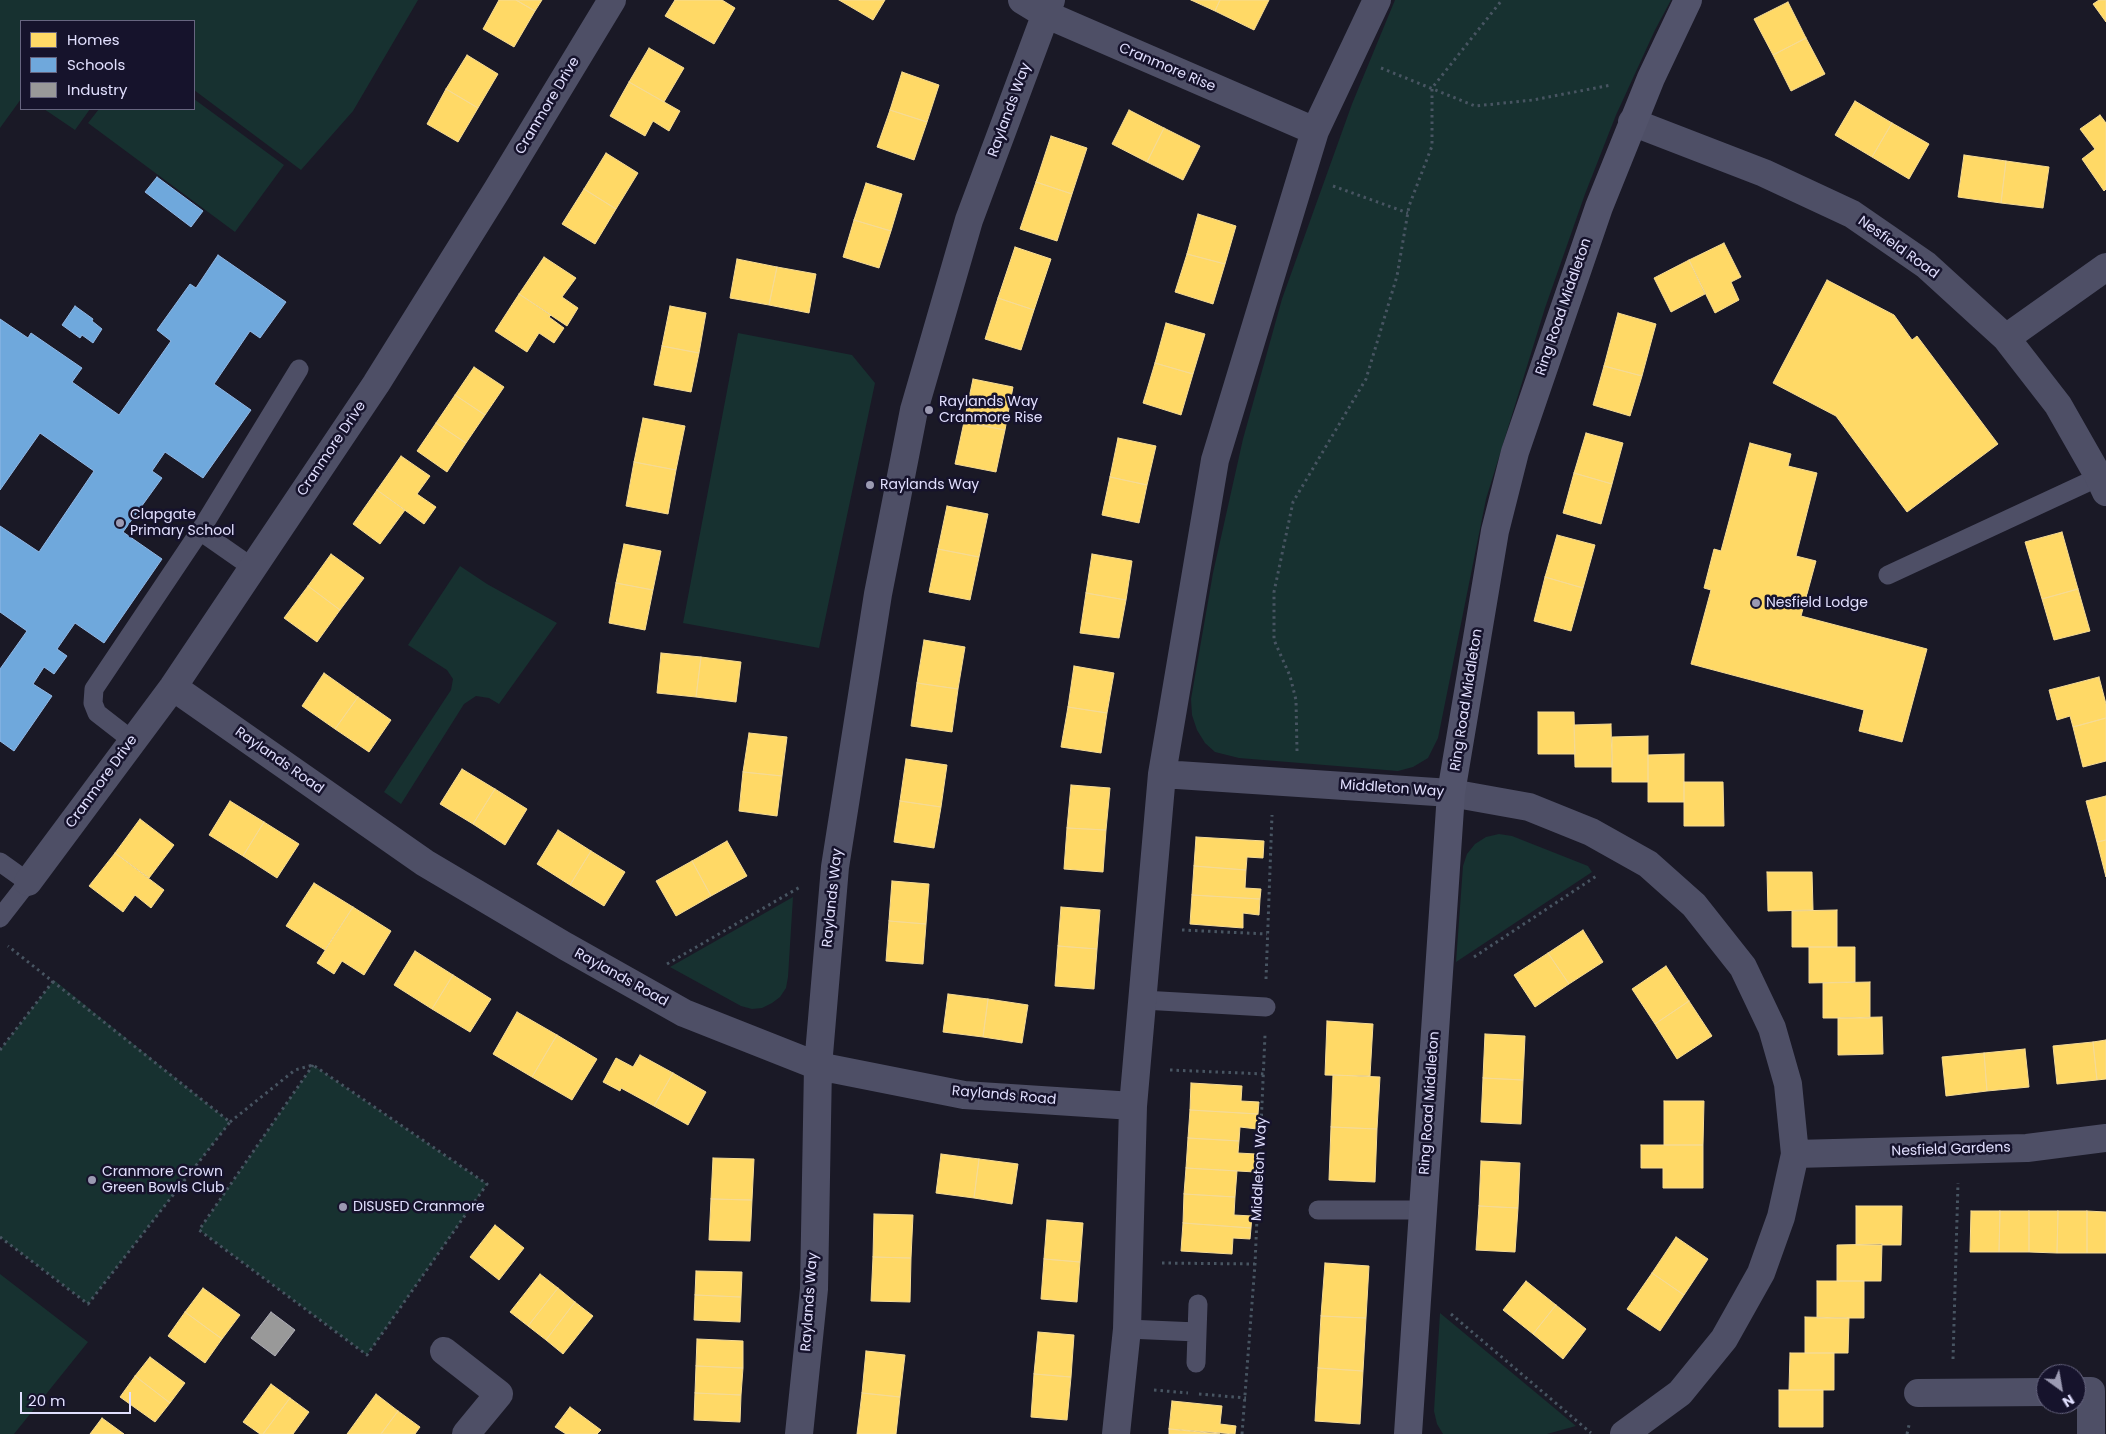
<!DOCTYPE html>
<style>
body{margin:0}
#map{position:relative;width:2106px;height:1434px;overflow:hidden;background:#1a1926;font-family:Poppins,sans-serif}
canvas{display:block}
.legend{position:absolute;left:20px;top:20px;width:175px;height:90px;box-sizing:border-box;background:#16132c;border:1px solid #676580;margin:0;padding:6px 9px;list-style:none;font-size:15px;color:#e1dffe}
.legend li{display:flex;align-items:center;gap:10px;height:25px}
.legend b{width:25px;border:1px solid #676580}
.north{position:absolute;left:2036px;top:1364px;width:50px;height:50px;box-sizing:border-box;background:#16132c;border:1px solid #676580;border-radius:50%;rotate:148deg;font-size:14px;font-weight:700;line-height:20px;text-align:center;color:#e1dffe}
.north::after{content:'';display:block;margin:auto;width:18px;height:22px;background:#9b9ab2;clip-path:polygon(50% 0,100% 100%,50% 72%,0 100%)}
.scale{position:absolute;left:20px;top:1392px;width:111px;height:22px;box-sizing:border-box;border:2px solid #e1dffe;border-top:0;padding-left:6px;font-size:15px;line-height:18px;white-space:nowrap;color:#e1dffe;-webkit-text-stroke:4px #16132c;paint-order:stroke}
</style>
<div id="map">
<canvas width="2106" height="1434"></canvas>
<ul class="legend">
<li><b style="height:14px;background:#ffd966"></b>Homes</li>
<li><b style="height:14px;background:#6fa8dc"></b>Schools</li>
<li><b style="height:14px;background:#999"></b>Industry</li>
</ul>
<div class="north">N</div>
<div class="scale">20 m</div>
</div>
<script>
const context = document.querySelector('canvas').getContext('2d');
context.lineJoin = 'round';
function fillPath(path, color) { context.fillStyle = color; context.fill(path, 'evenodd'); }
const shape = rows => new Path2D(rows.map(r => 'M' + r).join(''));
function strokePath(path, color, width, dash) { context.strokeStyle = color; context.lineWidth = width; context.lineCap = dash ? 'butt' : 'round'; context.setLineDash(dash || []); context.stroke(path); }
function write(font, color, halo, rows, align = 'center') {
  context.font = font + ' Poppins,sans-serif'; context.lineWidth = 5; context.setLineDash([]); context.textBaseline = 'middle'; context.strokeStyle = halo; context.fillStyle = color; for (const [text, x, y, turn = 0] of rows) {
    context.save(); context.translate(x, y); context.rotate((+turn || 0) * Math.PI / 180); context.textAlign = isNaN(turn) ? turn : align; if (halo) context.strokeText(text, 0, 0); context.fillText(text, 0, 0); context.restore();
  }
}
fillPath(shape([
 [0,0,418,0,353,111,301,170,194,90,194,21,21,21,21,99,0,128],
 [1395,0,1671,0,1655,30,1616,115,1585,194,1545,308,1486,499,1438,738,1428,758,1413,767,1398,771,1239,758,1215,752,1205,743,1197,730,1192,715,1191,699,1213,573,1243,439,1282,299,1352,104],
 [194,99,284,165,235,232,88,123,99,109,194,109],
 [44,109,90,109,75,130],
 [738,333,852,355,875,383,819,648,683,623],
 [460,566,487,584,557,623,499,704,489,698,476,696,464,704,401,804,384,792,451,690,453,679,447,670,408,645],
 [1499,834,1512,836,1588,866,1592,872,1456,962,1463,866,1467,854,1475,844,1486,837],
 [793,897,788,977,786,988,780,997,772,1003,762,1008,752,1009,741,1006,670,967],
 [54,980,230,1122,88,1304,0,1237,0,1050],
 [313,1065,487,1184,367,1355,199,1230],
 [0,1274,88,1342,14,1434,0,1434],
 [1440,1313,1576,1426,1547,1434,1443,1434,1437,1424,1434,1411]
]), '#173130');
const homes = shape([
 [499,0,516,0,535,11,514,47,483,29,499,0],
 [516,0,542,0,535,11,516,0],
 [675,0,722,0,735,8,714,44,665,16,675,0],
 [839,0,885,0,873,20,839,0],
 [1191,0,1220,0,1215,11,1191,0],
 [1220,0,1269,0,1254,30,1215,11,1220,0],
 [2099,0,2106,0,2106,22,2093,4,2099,0],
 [1788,2,1806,38,1773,55,1754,19,1788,2],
 [1806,38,1825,74,1791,91,1773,55,1806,38],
 [649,48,684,68,664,102,629,82,649,48],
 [467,55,498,74,478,108,446,89,467,55],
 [902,72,939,85,927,122,890,110,902,72],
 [629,82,680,111,669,131,653,121,645,136,610,116,629,82],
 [446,89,478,108,458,142,427,124,446,89],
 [1855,101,1892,123,1872,157,1835,135,1855,101],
 [890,110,927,122,914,160,877,147,890,110],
 [1129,110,1164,128,1147,162,1112,144,1129,110],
 [2100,115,2106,123,2106,189,2104,191,2082,159,2095,149,2080,129,2100,115],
 [1892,123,1929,144,1909,179,1872,157,1892,123],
 [1164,128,1200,146,1183,180,1147,162,1164,128],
 [1051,136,1087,148,1072,194,1036,182,1051,136],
 [606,153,638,173,616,209,584,189,606,153],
 [1964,155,2006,161,2001,203,1958,197,1964,155],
 [2006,161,2049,167,2043,208,2001,203,2006,161],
 [1036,182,1072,194,1057,241,1020,229,1036,182],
 [866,183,902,194,891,231,854,220,866,183],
 [584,189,616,209,595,244,562,224,584,189],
 [1198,214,1236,226,1225,264,1187,254,1198,214],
 [854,220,891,231,879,268,843,257,854,220],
 [1724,243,1741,277,1731,282,1739,300,1715,313,1689,260,1724,243],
 [1015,247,1051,259,1034,310,998,298,1015,247],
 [1187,254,1225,264,1213,304,1175,292,1187,254],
 [544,257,576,278,562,297,578,308,567,326,519,294,544,257],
 [737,259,777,267,769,305,730,298,737,259],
 [1689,260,1705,294,1671,312,1654,278,1689,260],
 [777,267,816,274,809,313,769,305,777,267],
 [1827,280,1894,315,1912,340,1917,336,1998,444,1907,512,1836,416,1773,383,1827,280],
 [519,294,551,315,549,317,564,328,554,343,539,333,527,352,495,331,519,294],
 [998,298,1034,310,1021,350,985,339,998,298],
 [670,306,706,313,699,353,662,346,670,306],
 [1618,313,1656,324,1642,376,1604,366,1618,313],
 [1166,323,1205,334,1193,374,1155,363,1166,323],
 [662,346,699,353,691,392,654,385,662,346],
 [1155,363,1193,374,1181,415,1143,403,1155,363],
 [1604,366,1642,376,1630,416,1593,405,1604,366],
 [474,367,504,387,485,415,455,395,474,367],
 [973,379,1013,387,1005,430,964,422,973,379],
 [455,395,485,415,466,443,436,423,455,395],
 [643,418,685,426,676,470,634,462,643,418],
 [964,422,1005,430,996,472,955,464,964,422],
 [436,423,466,443,447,472,417,451,436,423],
 [1586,433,1623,443,1612,484,1574,473,1586,433],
 [1118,438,1156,446,1147,485,1110,477,1118,438],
 [1750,443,1791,454,1788,466,1817,473,1796,556,1816,561,1801,616,1927,649,1902,742,1859,731,1864,710,1691,664,1711,590,1704,588,1714,549,1721,551,1750,443],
 [401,456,430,476,417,494,436,507,424,524,377,490,401,456],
 [634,462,676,470,668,514,626,506,634,462],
 [1574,473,1612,484,1601,524,1563,513,1574,473],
 [1110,477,1147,485,1139,523,1102,515,1110,477],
 [377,490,405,510,380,544,353,524,377,490],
 [947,506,988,514,979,557,938,549,947,506],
 [2062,532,2078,589,2042,599,2025,542,2062,532],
 [1557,535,1595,545,1583,588,1545,577,1557,535],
 [624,544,661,551,653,590,616,583,624,544],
 [938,549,979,557,970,600,929,592,938,549],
 [331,554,364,578,340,610,308,586,331,554],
 [1092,554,1132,561,1126,600,1086,593,1092,554],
 [1545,577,1583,588,1571,631,1534,621,1545,577],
 [616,583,653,590,645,630,609,623,616,583],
 [308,586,340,610,317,642,284,618,308,586],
 [2078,589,2090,631,2054,640,2042,599,2078,589],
 [1086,593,1126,600,1119,638,1080,633,1086,593],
 [924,640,965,647,958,689,917,683,924,640],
 [661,653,701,657,696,697,657,693,661,653],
 [701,657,741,662,736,702,696,697,701,657],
 [1074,666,1114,673,1107,713,1068,707,1074,666],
 [324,673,358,697,335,729,302,706,324,673],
 [2099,677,2106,704,2106,718,2073,727,2070,716,2057,720,2049,690,2099,677],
 [917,683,958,689,952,732,911,726,917,683],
 [358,697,391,720,369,752,335,729,358,697],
 [1068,707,1107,713,1101,753,1061,747,1068,707],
 [1538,712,1574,712,1575,754,1538,754,1538,712],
 [2106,718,2106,761,2083,767,2073,727,2106,718],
 [1611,724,1612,767,1575,767,1574,725,1611,724],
 [749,733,787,737,782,776,743,772,749,733],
 [1648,736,1648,782,1612,782,1612,737,1648,736],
 [1684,754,1684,802,1648,802,1648,755,1684,754],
 [906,759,947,765,941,807,900,801,906,759],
 [462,769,495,789,473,824,440,804,462,769],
 [743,772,782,776,777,816,739,811,743,772],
 [1684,782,1723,782,1724,826,1684,826,1684,782],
 [1071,785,1110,788,1106,830,1067,828,1071,785],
 [495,789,527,809,505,845,473,824,495,789],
 [2106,796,2106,840,2097,842,2086,801,2106,796],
 [230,801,264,822,243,856,209,835,230,801],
 [900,801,941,807,934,848,894,842,900,801],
 [140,819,174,845,149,878,115,853,140,819],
 [264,822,299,844,277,878,243,856,264,822],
 [1067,828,1106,830,1103,872,1064,869,1067,828],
 [558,830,591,851,570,885,537,864,558,830],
 [1196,837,1264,841,1263,858,1247,857,1246,870,1194,866,1196,837],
 [2106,840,2106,877,2097,842,2106,840],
 [727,841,747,876,711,896,692,861,727,841],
 [591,851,625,872,604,906,570,885,591,851],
 [115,853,164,890,151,908,135,895,123,912,89,886,115,853],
 [692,861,711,896,676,916,656,881,692,861],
 [1194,866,1246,870,1245,888,1261,889,1260,899,1192,895,1194,866],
 [1767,872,1812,872,1813,910,1768,911,1767,872],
 [892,881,929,884,926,924,889,921,892,881],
 [314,883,353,907,325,950,286,926,314,883],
 [1192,895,1260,899,1259,915,1243,913,1243,928,1190,924,1192,895],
 [353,907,391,931,364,975,342,961,334,974,317,963,353,907],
 [1061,907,1100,910,1097,949,1058,946,1061,907],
 [1837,910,1837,947,1792,947,1792,911,1837,910],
 [889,921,926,924,923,964,886,961,889,921],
 [1583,930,1603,962,1569,984,1548,953,1583,930],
 [1058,946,1097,949,1094,989,1055,986,1058,946],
 [1809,947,1855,947,1855,982,1809,983,1809,947],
 [415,951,453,975,432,1009,394,985,415,951],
 [1548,953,1569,984,1535,1007,1514,975,1548,953],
 [1666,966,1689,1001,1655,1024,1632,989,1666,966],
 [453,975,491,999,470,1032,432,1009,453,975],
 [1870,982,1870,1018,1823,1018,1823,983,1870,982],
 [948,994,988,999,983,1037,943,1032,948,994],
 [988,999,1028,1005,1022,1043,983,1037,988,999],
 [1689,1001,1712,1036,1677,1059,1655,1024,1689,1001],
 [517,1012,557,1035,532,1077,493,1054,517,1012],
 [1882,1017,1883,1054,1838,1055,1838,1018,1882,1017],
 [1327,1021,1373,1024,1370,1076,1325,1075,1327,1021],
 [1485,1034,1525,1036,1523,1080,1483,1078,1485,1034],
 [557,1035,597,1059,572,1100,532,1077,557,1035],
 [2106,1040,2106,1079,2097,1080,2093,1042,2106,1040],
 [2093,1042,2097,1080,2057,1084,2053,1046,2093,1042],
 [2025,1049,2029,1087,1987,1091,1984,1053,2025,1049],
 [1984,1053,1987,1091,1946,1096,1942,1057,1984,1053],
 [640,1055,673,1073,654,1106,621,1088,620,1091,603,1082,616,1058,633,1067,640,1055],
 [673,1073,706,1092,688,1125,654,1106,673,1073],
 [1333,1075,1380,1077,1377,1129,1331,1127,1333,1075],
 [1483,1078,1523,1080,1521,1124,1481,1122,1483,1078],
 [1191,1083,1242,1086,1241,1101,1259,1102,1258,1114,1190,1110,1191,1083],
 [1664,1101,1704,1101,1703,1145,1664,1145,1664,1101],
 [1190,1110,1258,1114,1257,1129,1240,1127,1239,1141,1188,1138,1190,1110],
 [1331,1127,1377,1129,1375,1182,1329,1180,1331,1127],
 [1188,1138,1239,1141,1238,1153,1256,1154,1255,1172,1186,1168,1188,1138],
 [1641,1145,1703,1145,1703,1188,1663,1188,1663,1168,1641,1168,1641,1145],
 [941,1154,979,1159,974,1198,936,1193,941,1154],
 [713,1158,754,1159,752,1200,711,1199,713,1158],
 [979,1159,1018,1164,1012,1204,974,1198,979,1159],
 [1481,1161,1520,1163,1518,1208,1479,1206,1481,1161],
 [1186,1168,1237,1171,1235,1197,1184,1194,1186,1168],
 [1184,1194,1235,1197,1234,1215,1252,1216,1251,1228,1183,1223,1184,1194],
 [711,1199,752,1200,750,1241,709,1240,711,1199],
 [1479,1206,1518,1208,1515,1252,1476,1250,1479,1206],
 [1856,1206,1902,1206,1901,1245,1856,1245,1856,1206],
 [1971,1211,2000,1211,1999,1252,1970,1252,1971,1211],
 [2000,1211,2029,1211,2029,1252,1999,1252,2000,1211],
 [2029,1211,2058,1211,2057,1253,2029,1252,2029,1211],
 [2058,1211,2087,1211,2087,1253,2057,1253,2058,1211],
 [2087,1211,2106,1212,2106,1253,2087,1253,2087,1211],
 [874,1214,913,1215,911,1258,873,1257,874,1214],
 [1047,1220,1083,1223,1080,1262,1044,1259,1047,1220],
 [1183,1223,1251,1228,1250,1239,1233,1238,1232,1254,1181,1251,1183,1223],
 [495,1225,524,1248,499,1280,470,1257,495,1225],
 [1676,1237,1708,1259,1684,1295,1652,1273,1676,1237],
 [1882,1244,1881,1281,1837,1281,1837,1245,1882,1244],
 [873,1257,911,1258,910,1302,871,1301,873,1257],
 [1044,1259,1080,1262,1077,1302,1041,1299,1044,1259],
 [1325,1263,1369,1266,1366,1318,1321,1316,1325,1263],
 [696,1271,742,1272,741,1297,695,1295,696,1271],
 [1652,1273,1684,1295,1660,1331,1627,1309,1652,1273],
 [540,1274,558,1288,528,1326,510,1312,540,1274],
 [1526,1281,1556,1305,1533,1334,1503,1310,1526,1281],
 [1817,1281,1864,1281,1864,1318,1817,1318,1817,1281],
 [203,1288,240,1315,222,1339,185,1312,203,1288],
 [558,1288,575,1302,546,1340,528,1326,558,1288],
 [695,1295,741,1297,740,1322,694,1320,695,1295],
 [575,1302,593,1316,563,1354,546,1340,575,1302],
 [1556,1305,1586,1329,1563,1359,1533,1334,1556,1305],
 [185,1312,222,1339,205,1363,168,1336,185,1312],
 [1321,1316,1366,1318,1363,1371,1318,1368,1321,1316],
 [1805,1317,1849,1318,1848,1353,1805,1353,1805,1317],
 [1038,1332,1074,1335,1071,1377,1034,1374,1038,1332],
 [697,1339,743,1341,743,1368,696,1366,697,1339],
 [866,1351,905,1355,900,1397,862,1393,866,1351],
 [1790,1353,1834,1353,1834,1390,1789,1390,1790,1353],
 [150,1357,185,1383,170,1403,135,1376,150,1357],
 [696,1366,743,1368,741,1395,695,1393,696,1366],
 [1318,1368,1363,1371,1360,1424,1315,1421,1318,1368],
 [1034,1374,1071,1377,1067,1420,1031,1417,1034,1374],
 [135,1376,170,1403,155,1422,120,1397,135,1376],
 [271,1384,290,1398,263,1434,260,1434,243,1422,271,1384],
 [1779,1390,1823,1390,1823,1427,1779,1427,1779,1390],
 [695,1393,741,1395,740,1422,694,1420,695,1393],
 [862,1393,900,1397,896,1434,857,1434,862,1393],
 [376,1394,398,1411,381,1434,347,1434,376,1394],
 [290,1398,309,1412,293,1434,263,1434,290,1398],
 [1172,1401,1222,1406,1220,1424,1236,1426,1235,1434,1169,1429,1172,1401],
 [570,1407,601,1430,597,1434,566,1434,555,1427,570,1407],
 [398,1411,420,1427,415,1434,381,1434,398,1411],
 [102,1418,124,1434,90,1434,102,1418],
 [1169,1429,1220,1434,1169,1434,1169,1429]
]);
fillPath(homes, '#ffd966');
strokePath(homes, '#f6db94', 1);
const schools = shape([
 [157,177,203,211,191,227,145,192,157,177],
 [218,255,286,302,260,338,250,331,214,384,251,410,203,478,165,452,152,471,162,478,123,532,162,559,104,643,75,623,57,649,67,656,54,674,44,667,33,684,52,696,14,751,0,741,0,669,27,631,0,612,0,526,39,552,94,471,40,433,0,490,0,319,28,338,31,333,82,368,72,382,119,415,171,341,157,330,190,284,196,288,218,255],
 [75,306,93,319,92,321,102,329,93,343,82,335,80,338,62,325,75,306]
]);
fillPath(schools, '#6fa8dc');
strokePath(schools, '#91b8e6', 1);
const industry = shape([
 [271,1312,295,1330,275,1356,251,1338,271,1312]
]);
fillPath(industry, '#999');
strokePath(industry, '#afaeb7', 1);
strokePath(shape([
 [1381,68,1475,106,1533,100,1611,85],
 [1333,186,1408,213],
 [1297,751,1296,700,1290,676,1274,640,1274,592,1293,502,1366,379,1397,276,1409,206,1432,146,1432,88,1502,0],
 [1182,930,1267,934],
 [1474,957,1598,875],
 [667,964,800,887],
 [1266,979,1272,815],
 [0,1050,54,980],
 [1170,1070,1265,1074],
 [230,1122,295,1070,313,1065,487,1184,367,1355,199,1230,313,1065],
 [0,1237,88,1304,230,1122,8,946],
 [1162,1263,1255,1264],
 [1451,1314,1591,1433],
 [1953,1359,1958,1183],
 [1154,1390,1188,1393],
 [1199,1394,1246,1398],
 [1242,1434,1255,1264,1265,1035],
 [1907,1434,1909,1425]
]), '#485562', 3, [2.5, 4]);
strokePath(shape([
 [253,568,200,531,299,369],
 [1888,575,2099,477],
 [133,741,97,713,93,703,94,689,200,531],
 [0,862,28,882,0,918],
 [1143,1000,1266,1007],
 [1318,1210,1423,1210],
 [1127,1329,1197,1332],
 [1196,1363,1198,1304]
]), '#4e4f66', 19);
strokePath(shape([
 [1022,0,1045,14,1315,131],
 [1632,122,1764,173,1852,214,1926,265,2006,338,2058,405,2099,477,2106,492],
 [2006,338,2106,267],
 [173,687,425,863,565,946,684,1013,818,1066,964,1095,1133,1106],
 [1162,774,1451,793,1529,807,1591,832,1648,864,1694,905,1743,967,1772,1028,1788,1084,1795,1154,1781,1217,1761,1273,1724,1339,1680,1393,1624,1434],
 [28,882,173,687,376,384,497,190,612,0],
 [1795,1154,2027,1148,2106,1138],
 [444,1351,499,1394,466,1434],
 [2076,1391,2091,1391,2091,1434],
 [1918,1393,2046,1392],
 [799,1434,814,1289,818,1066,835,867,878,594,914,410,969,220,1051,0],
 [1116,1434,1127,1329,1133,1106,1162,774,1215,460,1315,131,1377,0]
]), '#4e4f66', 28);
strokePath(shape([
 [1408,1434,1451,793,1495,531,1515,452,1599,207,1651,78,1688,0]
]), '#52536b', 28);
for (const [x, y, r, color] of [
 [929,410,5,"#9b9ab2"],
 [870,485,5,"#9b9ab2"],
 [120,523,5,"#9b9ab2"],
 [1756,603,5,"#9b9ab2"],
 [92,1180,5,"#9b9ab2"],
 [343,1207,5,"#9b9ab2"]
]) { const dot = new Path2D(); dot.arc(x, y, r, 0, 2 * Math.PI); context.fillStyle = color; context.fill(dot); strokePath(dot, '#16132c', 2); }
write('14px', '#e1dffe', '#16132c', [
 ["Cranmore Rise",1167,68,23],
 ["Cranmore Drive",548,106,-59],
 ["Raylands Way",1010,110,-70],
 ["Nesfield Road",1898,248,36],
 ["Ring Road Middleton",1564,307,-71],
 ["Cranmore Drive",332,449,-56],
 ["Ring Road Middleton",1467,700,-81],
 ["Raylands Road",279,761,35],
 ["Cranmore Drive",102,782,-54],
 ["Middleton Way",1392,789,4],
 ["Raylands Way",833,898,-84],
 ["Raylands Road",621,978,29],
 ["Raylands Road",1004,1096,5],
 ["Ring Road Middleton",1430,1103,-86],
 ["Nesfield Gardens",1951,1150,-2],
 ["Middleton Way",1260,1169,-87],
 ["Raylands Way",810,1302,-86]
]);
write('14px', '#e1dffe', '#16132c', [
 ["Raylands Way",939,402],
 ["Cranmore Rise",939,418],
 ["Raylands Way",880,485],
 ["Clapgate",130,515],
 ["Primary School",130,531],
 ["Nesfield Lodge",1766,603],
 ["Cranmore Crown",102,1172],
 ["Green Bowls Club",102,1188],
 ["DISUSED Cranmore",353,1207]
], 'left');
</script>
